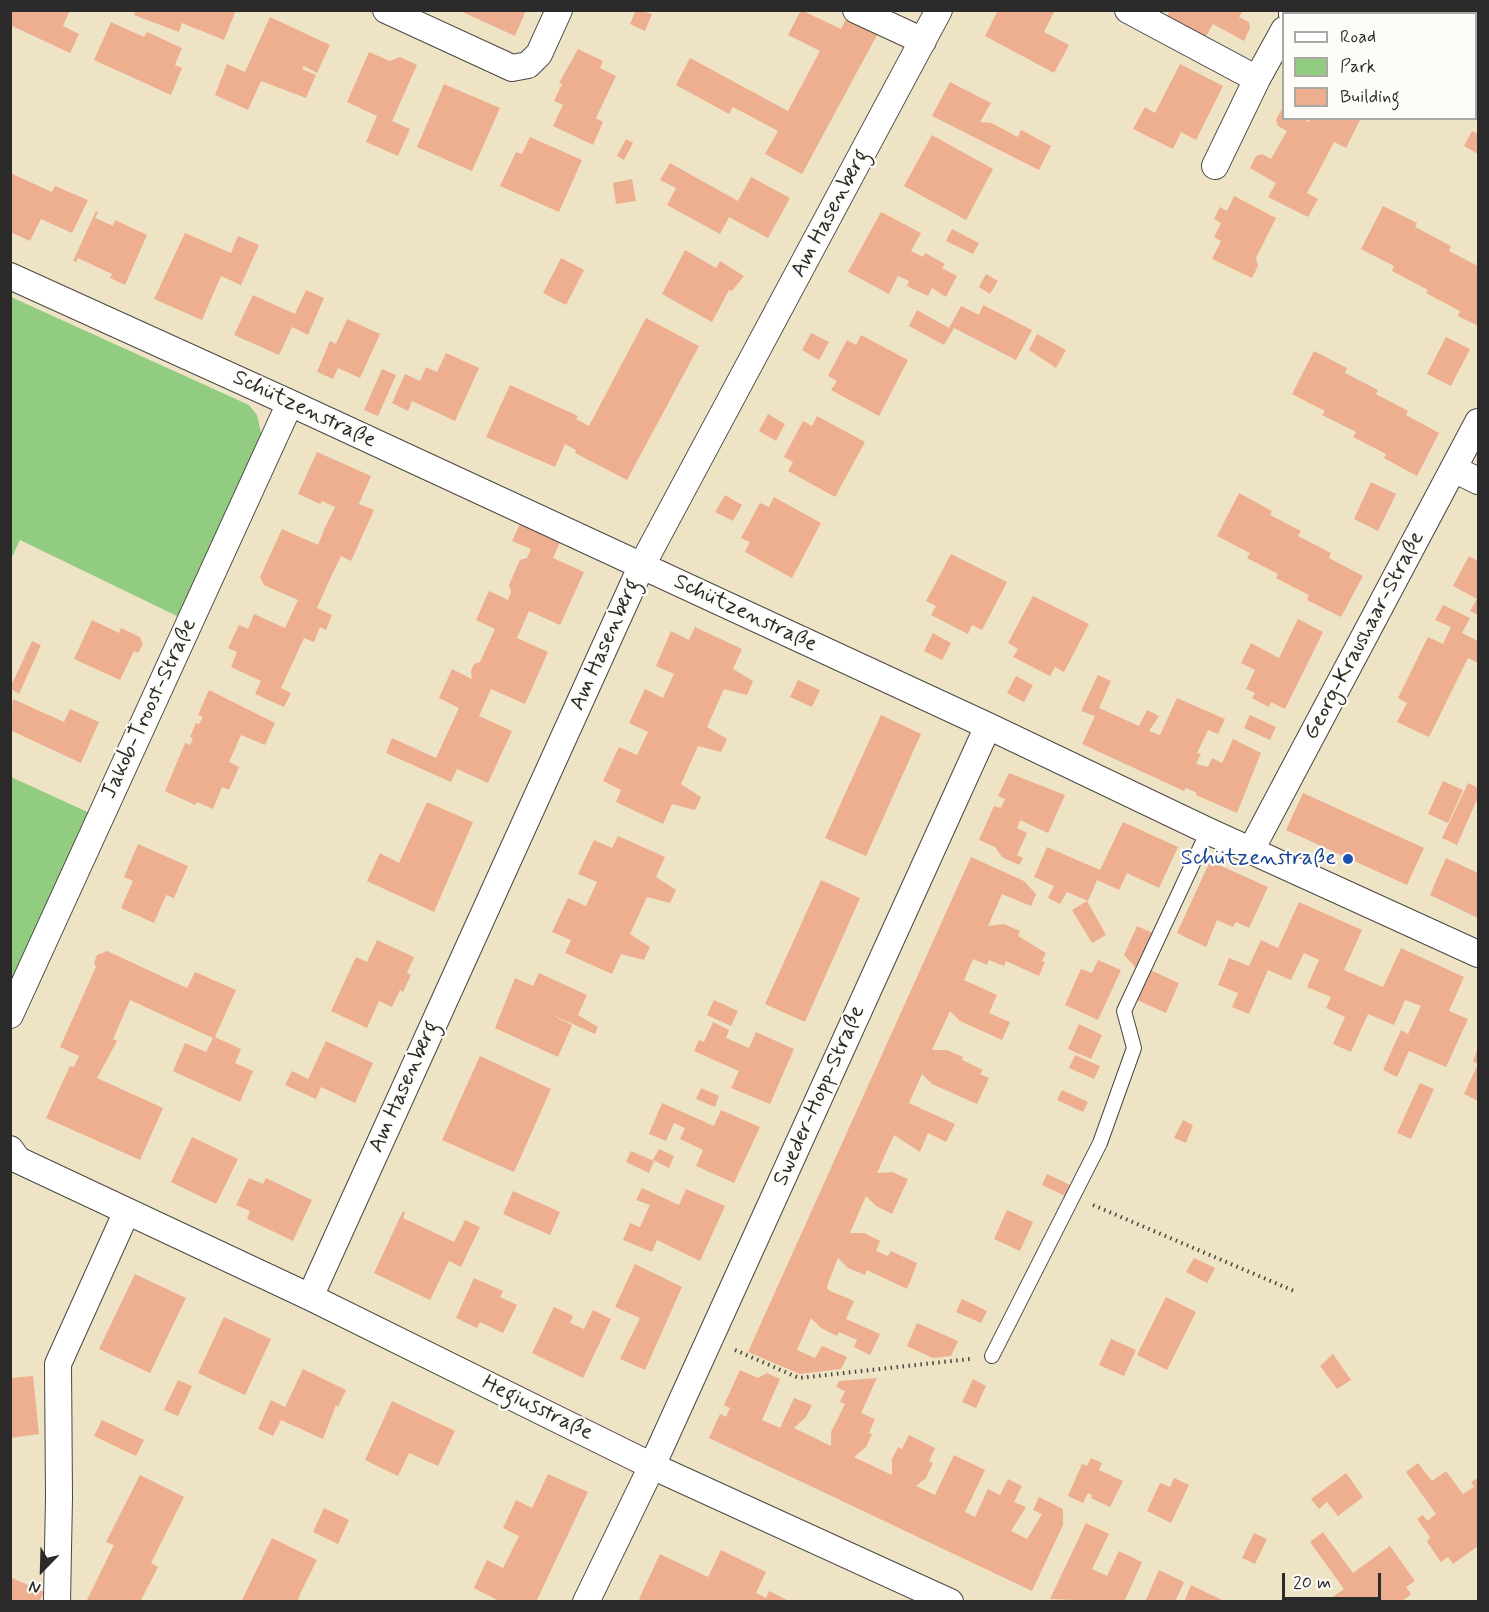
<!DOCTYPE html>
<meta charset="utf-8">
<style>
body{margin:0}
#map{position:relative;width:1489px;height:1612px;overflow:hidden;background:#efe3c5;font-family:Mynerve,sans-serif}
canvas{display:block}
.frame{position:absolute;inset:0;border:12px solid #2b2b2b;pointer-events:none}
.legend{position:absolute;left:1282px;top:12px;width:195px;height:108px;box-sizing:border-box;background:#fdfcf7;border:2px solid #a9a8a5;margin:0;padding:8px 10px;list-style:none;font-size:18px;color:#2b2b2b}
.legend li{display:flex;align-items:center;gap:12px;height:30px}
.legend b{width:30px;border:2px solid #a9a8a5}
.north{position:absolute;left:12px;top:1540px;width:60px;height:60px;-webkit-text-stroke:4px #fdfcf7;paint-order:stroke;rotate:203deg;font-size:16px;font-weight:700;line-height:24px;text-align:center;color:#2b2b2b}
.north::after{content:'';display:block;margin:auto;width:21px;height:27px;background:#2b2b2b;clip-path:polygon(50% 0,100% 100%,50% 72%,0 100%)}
.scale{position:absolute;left:1282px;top:1573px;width:99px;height:27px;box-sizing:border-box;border:3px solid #2b2b2b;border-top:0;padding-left:8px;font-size:18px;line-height:21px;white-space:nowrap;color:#2b2b2b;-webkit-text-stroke:4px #fdfcf7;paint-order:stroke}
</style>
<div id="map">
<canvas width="1489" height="1612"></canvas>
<div class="frame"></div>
<ul class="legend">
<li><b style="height:8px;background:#fff"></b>Road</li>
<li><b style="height:16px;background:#91cc81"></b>Park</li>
<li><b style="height:16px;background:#edaf90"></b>Building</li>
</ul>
<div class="north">N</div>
<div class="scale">20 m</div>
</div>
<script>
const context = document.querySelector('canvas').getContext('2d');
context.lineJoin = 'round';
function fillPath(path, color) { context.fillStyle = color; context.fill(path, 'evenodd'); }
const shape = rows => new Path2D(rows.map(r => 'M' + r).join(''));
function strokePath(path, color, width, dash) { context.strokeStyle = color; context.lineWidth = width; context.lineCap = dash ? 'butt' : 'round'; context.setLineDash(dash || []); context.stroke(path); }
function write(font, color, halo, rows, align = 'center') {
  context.font = font + ' Mynerve,sans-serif'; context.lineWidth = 4.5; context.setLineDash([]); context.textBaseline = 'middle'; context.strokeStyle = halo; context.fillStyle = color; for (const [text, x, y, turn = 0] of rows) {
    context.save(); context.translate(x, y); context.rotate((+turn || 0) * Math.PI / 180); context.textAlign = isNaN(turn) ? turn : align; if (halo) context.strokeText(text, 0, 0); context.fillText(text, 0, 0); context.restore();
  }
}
fillPath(shape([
 [11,297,249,405,257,415,262,437,181,618,20,540,11,559],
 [11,777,94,815,11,997]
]), '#91cc81');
fillPath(shape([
 [10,10,70,10,63,26,79,34,70,53,10,25],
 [136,10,236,10,224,40,182,23,179,32,134,15],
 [458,10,526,10,515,36],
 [636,10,652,14,645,31,630,24],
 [801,10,841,29,846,19,877,35,802,174,765,154,778,131,733,107,729,114,676,85,690,58,788,111,820,51,788,35],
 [998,10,1055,10,1044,32,1069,45,1054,73,985,36],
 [1170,10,1243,10,1239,17,1249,22,1250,28,1244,41,1213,24,1205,38,1166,18],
 [1369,10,1405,10,1404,14,1368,14],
 [270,17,330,45,317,73,304,66,302,69,316,75,306,98,261,81,248,110,215,95,227,64,245,72],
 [111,22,144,37,147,32,182,48,175,65,182,68,171,95,94,60],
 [578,49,603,61,600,68,616,76,596,118,603,122,593,145,553,126,563,105,554,101,562,84,559,83],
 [369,52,390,61,400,57,417,65,392,121,410,129,398,156,366,142,377,116,347,102],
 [1180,64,1223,86,1196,140,1181,132,1173,149,1133,129,1145,107,1155,113],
 [950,82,991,103,980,122,991,123,1018,137,1021,130,1051,146,1039,170,932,116],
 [444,84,500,108,472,171,417,147],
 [1284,105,1284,118,1303,118,1309,122,1311,118,1361,118,1346,148,1334,142,1321,167,1307,193,1318,199,1308,217,1268,197,1276,183,1250,168,1256,156,1262,154,1271,159,1287,131,1278,126,1276,120],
 [1472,131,1478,134,1478,154,1464,146],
 [932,135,993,169,966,220,904,186],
 [530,137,582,160,559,212,500,186,516,152,522,154],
 [626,139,633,143,624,160,617,156],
 [670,163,738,201,751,177,790,198,768,238,729,217,720,234,667,205,676,188,660,180],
 [10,173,52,192,55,186,88,200,72,233,41,219,30,241,10,232],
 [632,179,636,201,616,204,613,183],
 [1234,196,1276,218,1256,258,1258,266,1252,278,1212,259,1221,241,1214,237,1221,223,1214,219,1220,207,1227,211],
 [1383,206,1417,223,1415,227,1451,246,1449,251,1478,266,1478,326,1458,316,1460,311,1426,293,1428,290,1392,271,1394,266,1361,249],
 [96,211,98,212,95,218,113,226,115,220,147,235,125,285,110,278,112,274,78,258,76,262,73,261],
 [881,212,921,233,911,251,923,257,925,253,945,264,942,268,957,276,946,297,932,288,928,296,907,286,909,281,898,276,889,294,848,272],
 [952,229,979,243,973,254,946,241],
 [185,233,231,253,238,236,259,245,241,285,221,276,202,320,154,299],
 [685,250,716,268,720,261,744,276,732,291,729,290,712,322,662,294],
 [561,258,584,270,566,305,543,293],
 [986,274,998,281,990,294,979,287],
 [306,290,324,298,308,335,292,327,279,355,234,335,253,295,295,314],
 [983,305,1032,330,1016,360,954,328,944,345,909,326,917,310,949,328,961,306,979,315],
 [646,318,699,346,627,480,575,453,576,450,565,444,555,467,486,437,510,385,578,416,576,419,589,426],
 [347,319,380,334,360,378,338,368,333,379,317,372,330,341,336,344],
 [811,333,829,342,819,360,802,350],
 [1037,334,1066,350,1056,368,1029,350],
 [861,335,908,360,879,416,831,390,837,381,828,376,847,340,856,345],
 [1446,337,1470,349,1451,386,1427,374],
 [1314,351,1347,368,1345,373,1378,390,1376,394,1408,411,1406,415,1439,433,1417,476,1384,458,1386,454,1353,437,1356,432,1322,415,1325,411,1292,394],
 [446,353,479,368,455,421,412,401,408,411,392,403,405,374,420,381,426,367,437,372],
 [382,369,396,375,378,416,364,410],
 [768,414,785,424,776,441,759,431],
 [817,416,865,442,835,497,788,471,793,462,784,457,803,421,812,426],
 [317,452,371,476,359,504,374,510,351,561,341,556,328,583,317,608,332,615,326,630,320,627,314,642,304,638,281,688,291,693,284,707,255,694,261,681,231,667,237,652,228,648,239,625,248,629,254,614,285,628,298,600,264,585,260,577,282,529,318,545,324,530,335,507,322,501,320,504,298,494],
 [1371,482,1396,494,1378,531,1354,519],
 [1239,493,1272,511,1270,515,1301,531,1298,536,1331,553,1329,558,1363,576,1341,617,1307,600,1309,595,1276,578,1278,574,1247,558,1250,553,1217,536],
 [725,495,742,505,733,521,715,512],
 [774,497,821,523,792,578,745,552,750,542,741,538,760,503,769,507],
 [521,522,561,540,553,558,584,572,560,625,529,611,517,638,548,652,525,704,491,689,479,716,512,731,488,783,457,769,451,782,386,753,392,738,436,758,459,708,439,698,452,669,472,679,471,671,474,664,480,662,495,629,476,620,489,591,508,600,511,592,509,585,520,560,527,558,531,549,512,541],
 [951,554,1007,582,982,630,972,625,968,634,931,615,936,606,926,601],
 [1469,556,1478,561,1478,615,1470,611,1477,599,1453,586],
 [1033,596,1089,624,1064,672,1055,667,1050,676,1013,657,1018,649,1008,643],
 [1443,605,1470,618,1462,633,1478,641,1478,663,1468,658,1429,737,1397,722,1407,703,1398,698,1428,637,1443,644,1451,627,1435,620],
 [1298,619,1323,632,1285,709,1271,702,1269,707,1252,698,1255,693,1246,689,1255,670,1241,663,1251,643,1279,658],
 [92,620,119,633,121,628,140,637,143,644,138,653,134,651,120,680,74,659],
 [695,627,742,649,733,669,753,681,747,695,724,689,707,727,727,739,724,746,721,752,698,746,681,784,701,797,698,804,695,810,672,804,663,824,616,802,621,790,603,781,619,747,637,755,648,732,629,723,645,689,663,698,674,674,656,666,671,631,689,640],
 [933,633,951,643,942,660,924,651],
 [32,641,41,645,19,694,10,688],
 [1098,675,1111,681,1099,708,1139,726,1147,710,1159,716,1149,731,1160,735,1177,698,1225,719,1218,734,1208,730,1197,753,1201,754,1196,764,1208,767,1212,758,1222,763,1233,739,1261,753,1237,813,1196,795,1197,793,1186,788,1184,791,1082,744,1095,716,1081,711],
 [1016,676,1033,685,1024,702,1007,693],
 [798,680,820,690,812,707,790,697],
 [209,690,275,723,265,745,241,735,229,762,239,767,229,790,222,787,213,809,197,802,195,805,165,791,185,743,190,745,193,738,190,737,196,723,199,724,203,717,198,715],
 [13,699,64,722,70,709,99,722,81,763,10,730],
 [881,715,921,734,866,856,825,838],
 [1250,715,1276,727,1270,740,1244,728],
 [1009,773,1065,795,1048,833,1020,820,1017,828,1027,833,1017,855,1023,858,1019,865,1002,857,995,847,979,840,994,806,1001,808,1005,799,998,796],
 [1443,781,1463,790,1448,823,1428,814],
 [1468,783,1478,788,1478,797,1457,845,1442,838],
 [1303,793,1424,848,1407,885,1286,830],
 [427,802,473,822,434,912,367,881,380,853,399,863],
 [1123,822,1178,847,1159,888,1127,873,1119,890,1097,880,1088,901,1067,892,1060,904,1048,898,1054,886,1034,877,1047,847,1100,870],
 [618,836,665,857,656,877,676,890,670,903,647,897,630,934,650,947,644,960,621,954,612,974,565,953,571,940,552,932,568,898,586,906,597,882,578,874,594,840,612,848],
 [138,844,188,866,174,898,166,895,154,923,121,908,133,881,124,877],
 [971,857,1024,881,1036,894,1031,906,1002,894,988,926,1004,924,1020,931,1018,936,1046,953,1042,961,1045,962,1039,976,1006,961,1004,966,989,960,987,965,973,959,964,980,997,995,989,1013,1010,1022,1002,1040,960,1021,950,1011,932,1050,947,1050,963,1057,962,1060,983,1070,980,1074,989,1078,977,1104,932,1084,922,1074,909,1103,955,1124,946,1142,928,1133,920,1152,894,1135,877,1173,892,1172,908,1179,892,1214,876,1206,866,1196,850,1233,864,1233,880,1241,876,1251,888,1256,891,1251,917,1263,912,1277,907,1289,867,1270,865,1275,848,1268,838,1258,827,1286,828,1290,854,1301,846,1319,880,1334,870,1355,854,1347,857,1340,839,1332,837,1336,821,1328,811,1318,797,1350,815,1358,822,1346,847,1357,841,1369,800,1374,748,1352],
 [1446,858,1478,873,1478,918,1430,895],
 [1210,861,1268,887,1249,928,1236,922,1233,927,1217,920,1206,947,1177,933],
 [821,880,860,898,805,1022,765,1004],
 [1087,901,1106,935,1092,943,1072,910],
 [1299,902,1362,930,1344,970,1362,978,1383,987,1401,948,1464,977,1449,1011,1468,1019,1446,1067,1409,1051,1397,1077,1383,1070,1401,1030,1408,1034,1421,1006,1405,1000,1394,1025,1368,1014,1351,1052,1333,1044,1345,1017,1326,1008,1331,997,1307,987,1319,960,1304,953,1291,980,1268,970,1249,1014,1232,1007,1238,993,1218,985,1229,958,1249,966,1261,940,1278,948],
 [1137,926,1153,933,1137,969,1124,955],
 [377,940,414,957,407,973,411,975,403,992,400,990,392,1007,379,1001,367,1028,331,1011,356,957,367,962],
 [107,951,187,988,195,972,236,990,215,1037,241,1049,235,1063,253,1071,240,1102,173,1071,185,1043,206,1052,213,1038,130,1000,113,1039,117,1041,97,1078,163,1108,140,1160,46,1118,70,1066,74,1067,79,1056,60,1047,96,967,94,963,97,955],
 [1098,960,1121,970,1098,1020,1065,1005,1081,969,1092,973],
 [1150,970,1179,983,1166,1013,1137,1000],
 [539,973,587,995,578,1015,598,1027,595,1034,546,1012,572,1025,558,1057,495,1028,515,978,533,986],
 [714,1000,738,1011,731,1026,707,1015],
 [713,1022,729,1030,726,1038,749,1048,756,1032,794,1049,770,1104,731,1088,739,1071,694,1051,699,1040,704,1042],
 [1079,1024,1102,1035,1091,1059,1068,1049],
 [326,1041,373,1063,355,1103,321,1087,316,1099,285,1085,292,1071,308,1079],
 [1478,1048,1478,1101,1464,1094,1478,1064,1473,1061],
 [1075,1055,1100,1066,1094,1079,1069,1068],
 [480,1056,551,1089,514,1172,442,1140],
 [1420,1083,1434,1089,1411,1139,1397,1133],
 [701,1088,719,1096,715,1107,696,1099],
 [1062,1090,1088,1102,1083,1112,1057,1100],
 [662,1103,714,1126,721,1110,760,1127,734,1183,696,1166,703,1150,680,1139,685,1128,674,1123,666,1141,649,1134],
 [1183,1120,1193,1125,1186,1143,1174,1138],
 [192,1137,238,1159,216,1204,171,1182],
 [659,1149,674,1156,669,1168,653,1160],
 [631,1151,654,1161,649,1173,626,1162],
 [1047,1174,1070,1185,1065,1196,1042,1185],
 [249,1178,263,1184,266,1178,312,1200,293,1241,247,1219,250,1211,236,1205],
 [642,1188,679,1205,686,1189,725,1206,700,1261,657,1240,652,1252,623,1240,630,1223,640,1227,650,1205,636,1200],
 [513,1191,560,1212,550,1235,503,1214],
 [1007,1210,1033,1222,1020,1251,994,1239],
 [403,1211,405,1213,403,1218,454,1242,465,1220,480,1227,461,1267,449,1261,430,1300,374,1273],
 [1194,1258,1215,1268,1207,1283,1186,1272],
 [635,1264,682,1287,645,1370,620,1359,640,1318,615,1307],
 [135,1274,186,1298,150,1373,99,1349],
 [474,1278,503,1291,500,1297,517,1305,503,1333,480,1322,477,1328,456,1318],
 [1166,1297,1196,1312,1167,1370,1137,1355],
 [962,1299,987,1311,981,1323,956,1312],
 [554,1307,573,1316,570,1323,584,1329,593,1310,611,1319,583,1378,532,1353],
 [224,1317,271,1339,245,1395,198,1373],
 [917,1323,958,1341,951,1356,933,1358,907,1346],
 [1111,1339,1136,1350,1124,1376,1099,1365],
 [1333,1354,1351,1380,1337,1389,1320,1366],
 [303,1369,346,1390,338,1407,336,1405,323,1439,281,1420,273,1436,258,1429,271,1400,285,1407],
 [740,1370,758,1378,767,1373,780,1379,762,1420,780,1428,794,1398,812,1405,806,1417,794,1428,831,1446,831,1432,845,1404,840,1402,845,1391,836,1387,839,1381,877,1378,861,1413,875,1419,869,1433,872,1434,866,1447,854,1457,892,1475,892,1459,898,1447,902,1449,909,1435,935,1448,929,1461,933,1463,926,1478,916,1486,935,1495,954,1455,985,1470,965,1512,975,1517,988,1489,1000,1495,1008,1479,1022,1486,1014,1502,1026,1507,1011,1531,1027,1539,1042,1514,1033,1510,1039,1497,1063,1509,1063,1525,1032,1591,709,1438,720,1414,726,1417,730,1408,724,1405],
 [33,1376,39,1434,10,1438,10,1378],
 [973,1379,986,1386,976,1408,962,1402],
 [178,1380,192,1386,178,1416,164,1410],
 [392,1401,455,1431,438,1466,409,1453,398,1476,365,1460],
 [102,1420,144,1440,136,1456,94,1436],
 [1091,1458,1102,1463,1099,1470,1123,1481,1110,1507,1091,1498,1092,1495,1088,1493,1083,1503,1068,1496,1082,1464,1087,1466],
 [1418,1463,1432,1481,1446,1471,1463,1494,1474,1487,1471,1482,1478,1478,1478,1546,1453,1564,1448,1557,1441,1562,1427,1542,1430,1537,1417,1519,1423,1515,1427,1521,1436,1514,1406,1472],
 [1346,1473,1363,1497,1338,1516,1327,1502,1319,1509,1311,1499],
 [548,1474,588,1492,536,1602,501,1602,474,1588,487,1560,503,1568,519,1536,503,1528,516,1500,532,1508],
 [140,1475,184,1497,151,1563,158,1567,140,1602,86,1602,114,1545,106,1542],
 [1174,1478,1189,1485,1171,1523,1147,1511,1160,1483,1170,1487],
 [324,1508,349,1520,338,1544,313,1532],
 [1086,1523,1109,1534,1092,1569,1107,1576,1119,1551,1142,1562,1124,1602,1050,1599],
 [1323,1532,1353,1573,1390,1546,1415,1581,1406,1587,1411,1594,1401,1602,1326,1602,1344,1589,1310,1542],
 [1254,1533,1267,1539,1255,1564,1242,1558],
 [272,1538,317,1560,300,1594,297,1602,241,1602],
 [721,1550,766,1572,756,1593,766,1598,769,1591,791,1602,645,1602,639,1599,660,1554,708,1577],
 [1159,1570,1184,1582,1175,1602,1145,1602],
 [10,1577,44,1592,39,1602,10,1602],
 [1191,1585,1226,1602,1184,1602]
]), '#edaf90');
const lane = shape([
 [992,1356,1100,1143,1134,1048,1124,1011,1208,831]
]);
const street = shape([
 [386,10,512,68,528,65,539,54,559,10],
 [856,10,923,41],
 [1128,10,1257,79,1284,30],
 [1292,14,1294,10],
 [1215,166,1257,79],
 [10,276,290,403,988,726,1208,831,1478,954],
 [1454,469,1478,481],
 [1251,850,1478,422],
 [10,1015,290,403],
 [10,1149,18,1160,310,1297,652,1466,950,1602],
 [310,1297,641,567,939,10],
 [57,1602,59,1497,58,1364,127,1211],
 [586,1602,652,1466,988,726]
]);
strokePath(lane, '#484742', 16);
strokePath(street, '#484742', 28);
strokePath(shape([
 [1093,1205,1294,1291],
 [735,1350,799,1378,970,1359]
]), '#484742', 4, [1.5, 4.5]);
strokePath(lane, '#fff', 14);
strokePath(street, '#fff', 26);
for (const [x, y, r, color] of [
 [1348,859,6,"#1a4fb4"]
]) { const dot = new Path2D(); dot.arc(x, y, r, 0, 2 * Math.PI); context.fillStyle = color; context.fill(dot); strokePath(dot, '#fdfcf7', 2); }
write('22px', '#2b2b2b', '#fdfcf7', [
 ["Am Hasenberg",831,214,-62],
 ["Schützenstraße",304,410,25],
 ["Schützenstraße",745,614,25],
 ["Georg-Kraushaar-Straße",1365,636,-62],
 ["Am Hasenberg",606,645,-66],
 ["Jakob-Troost-Straße",150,709,-65],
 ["Am Hasenberg",405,1087,-66],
 ["Sweder-Hopp-Straße",820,1096,-66],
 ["Hegiusstraße",537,1409,26]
]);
write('22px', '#164399', '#fdfcf7', [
 ["Schützenstraße",1336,859]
], 'right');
</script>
